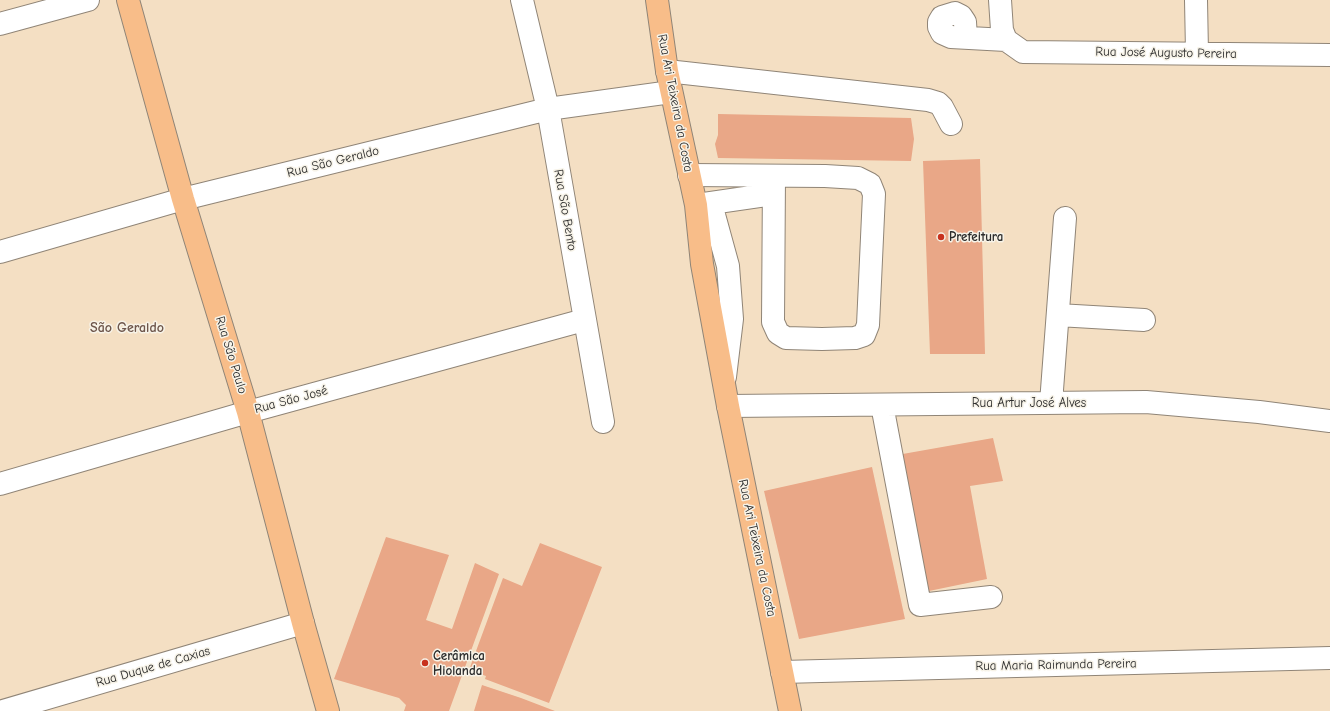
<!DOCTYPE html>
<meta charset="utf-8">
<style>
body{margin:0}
canvas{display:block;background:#f4dfc3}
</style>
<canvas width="1330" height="711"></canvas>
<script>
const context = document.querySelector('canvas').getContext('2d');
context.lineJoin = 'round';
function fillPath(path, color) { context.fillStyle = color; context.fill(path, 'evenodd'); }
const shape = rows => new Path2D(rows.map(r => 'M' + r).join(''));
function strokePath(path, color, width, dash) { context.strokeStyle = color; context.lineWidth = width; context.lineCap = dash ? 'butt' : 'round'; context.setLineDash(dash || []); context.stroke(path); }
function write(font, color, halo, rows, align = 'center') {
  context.font = font + ' "Comic Neue",sans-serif'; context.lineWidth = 3; context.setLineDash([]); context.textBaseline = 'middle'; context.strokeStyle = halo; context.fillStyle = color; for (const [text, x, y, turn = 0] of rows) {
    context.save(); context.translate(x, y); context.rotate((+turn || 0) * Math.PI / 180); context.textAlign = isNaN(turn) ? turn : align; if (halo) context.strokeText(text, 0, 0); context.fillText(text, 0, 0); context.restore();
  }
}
fillPath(shape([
 [718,114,911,118,914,139,911,161,718,158,715,144,718,135],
 [980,159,985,354,930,354,923,161],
 [993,438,1003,481,970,486,987,579,929,591,897,455],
 [872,467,905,619,799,639,764,491],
 [386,537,449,555,426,620,452,629,475,563,499,574,449,711,404,711,406,705,399,698,334,679],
 [540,543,602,567,549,703,485,679,486,676,469,670,503,578,522,586],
 [482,685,521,698,555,711,474,711]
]), '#e9a787');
const minor = shape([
 [522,0,548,109,603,422],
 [1000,0,1002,30,1006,40],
 [1196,0,1197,52],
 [0,24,88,0],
 [966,37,965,22,961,16,955,13,942,17,939,22,939,27,942,33,951,37,1006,40],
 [1006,40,1023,52,1330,55],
 [667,71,928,100,938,103,942,107,951,124],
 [689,175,825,176,858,178,870,184,874,194,868,325,864,335,855,338,822,339,786,338,778,333,773,322,774,177],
 [711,204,728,266,732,319,725,377],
 [697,205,773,194],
 [0,252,183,199,548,109,671,92],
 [1058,315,1144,320],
 [1051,403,1065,218],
 [882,405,920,605,991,597],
 [728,406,1146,402,1259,412,1330,421],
 [0,484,248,412,584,320],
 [782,672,1330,658],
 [3,711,303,623]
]);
const highway = shape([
 [128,0,183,199,248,412,303,623,328,711],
 [657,0,667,71,696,205,702,264,728,406,790,711]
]);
strokePath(minor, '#908577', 24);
strokePath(highway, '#908577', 24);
strokePath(minor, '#fff', 22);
strokePath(highway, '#f8bd89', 22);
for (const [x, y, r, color] of [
 [941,237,4,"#c8321e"],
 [425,663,4,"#c8321e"]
]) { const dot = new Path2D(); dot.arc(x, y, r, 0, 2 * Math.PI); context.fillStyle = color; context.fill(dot); strokePath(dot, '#f7f3e8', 1.5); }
write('13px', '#2b2b2b', '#f7f3e8', [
 ["Rua José Augusto Pereira",1166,53,1],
 ["Rua Ari Teixeira da Costa",675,103,79],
 ["Rua São Geraldo",333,162,-14],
 ["Rua São Bento",565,210,80],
 ["Rua São Paulo",231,355,73],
 ["Rua São José",291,400,-15],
 ["Rua Artur José Alves",1029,403],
 ["Rua Ari Teixeira da Costa",757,548,78],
 ["Rua Maria Raimunda Pereira",1056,665,-1],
 ["Rua Duque de Caxias",153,667,-16]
]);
write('bold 13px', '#2b2b2b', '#f7f3e8', [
 ["Prefeitura",949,237],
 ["Cerâmica",433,656],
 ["Hiolanda",433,671]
], 'left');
write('bold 14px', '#6e564b', '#f7f3e8', [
 ["São Geraldo",127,328]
]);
</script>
